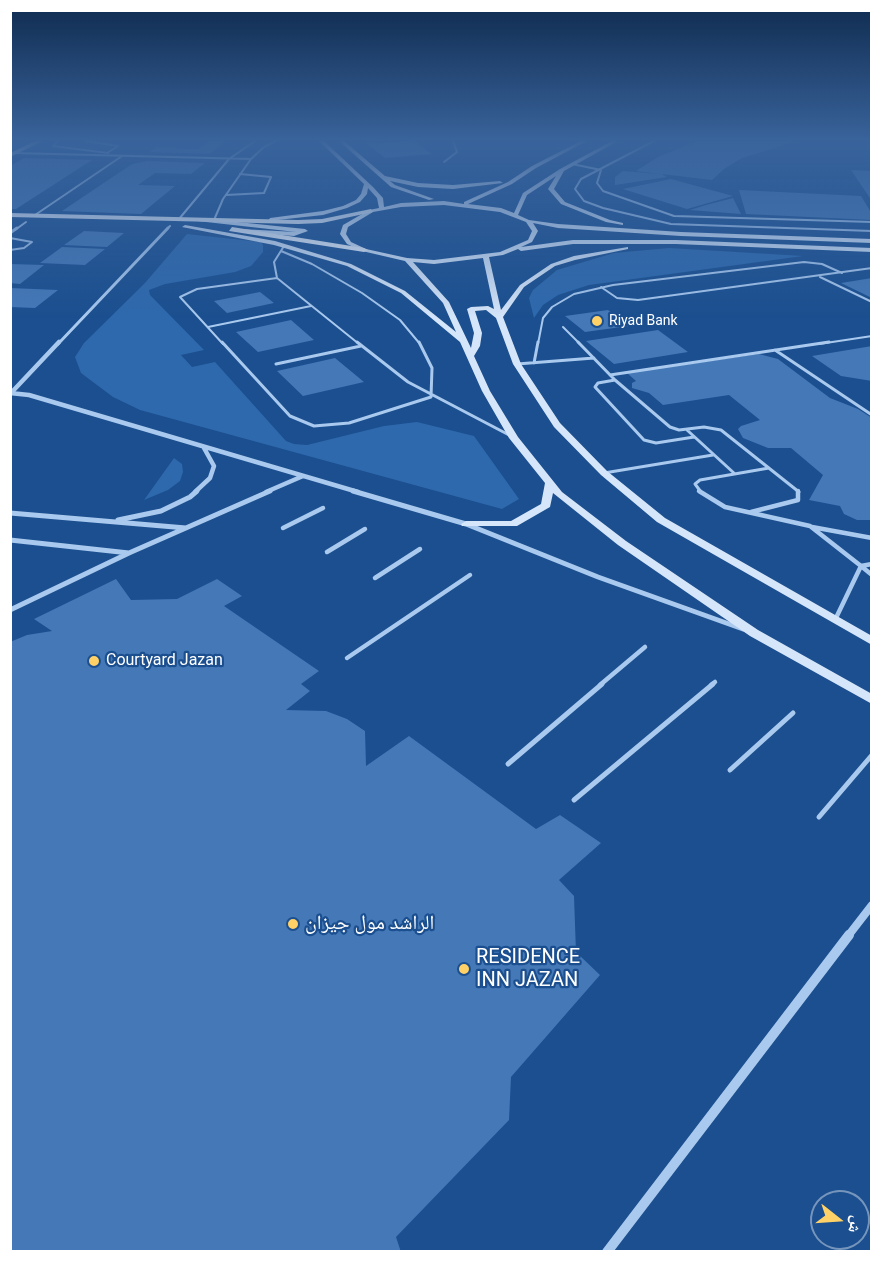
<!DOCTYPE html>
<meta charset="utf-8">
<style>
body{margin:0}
#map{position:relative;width:882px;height:1262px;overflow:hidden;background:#1b4f8f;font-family:Roboto,"Noto Naskh Arabic",sans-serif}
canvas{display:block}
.frame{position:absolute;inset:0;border:12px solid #fff;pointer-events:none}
.north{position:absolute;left:810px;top:1190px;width:60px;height:60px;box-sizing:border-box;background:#1b4f8f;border:2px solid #7695bc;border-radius:50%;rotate:107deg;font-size:16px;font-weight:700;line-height:24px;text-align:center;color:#fff}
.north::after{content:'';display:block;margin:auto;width:21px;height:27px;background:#ffd166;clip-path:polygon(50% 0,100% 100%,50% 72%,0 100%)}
</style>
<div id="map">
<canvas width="882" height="1262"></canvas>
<div class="frame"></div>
<div class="north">ش</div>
</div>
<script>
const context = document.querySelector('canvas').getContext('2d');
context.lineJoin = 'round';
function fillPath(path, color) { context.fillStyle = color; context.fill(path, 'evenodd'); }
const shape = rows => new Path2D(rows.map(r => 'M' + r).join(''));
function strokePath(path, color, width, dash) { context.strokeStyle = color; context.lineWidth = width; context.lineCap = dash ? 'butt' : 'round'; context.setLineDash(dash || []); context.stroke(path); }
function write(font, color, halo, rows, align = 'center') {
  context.font = font + ' Roboto,"Noto Naskh Arabic",sans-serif'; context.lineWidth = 4.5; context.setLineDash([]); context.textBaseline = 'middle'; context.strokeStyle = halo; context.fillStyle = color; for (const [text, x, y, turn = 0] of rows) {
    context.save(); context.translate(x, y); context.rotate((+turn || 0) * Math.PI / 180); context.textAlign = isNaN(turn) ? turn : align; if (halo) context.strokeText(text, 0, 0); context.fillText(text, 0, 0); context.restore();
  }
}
fillPath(shape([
 [187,234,261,242,263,245,263,252,251,266,235,272,165,284,149,290,150,295,204,350,181,355,192,367,215,362,286,441,294,444,307,445,384,426,417,422,474,436,519,499,502,509,140,410,113,397,81,373,75,357,84,343,145,283],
 [669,248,803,256,589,285,558,295,543,305,534,318,529,298,533,290,557,270,614,253],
 [174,458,182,464,183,472,180,481,168,490,144,500]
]), '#2e69ad');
fillPath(shape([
 [209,141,226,141,209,154,149,152,157,147,198,149],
 [414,141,432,154,385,158,366,143],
 [697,141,793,141,793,142,742,158,724,169,712,180,662,174,667,177,615,185,615,177,623,171,660,174,636,171,658,157],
 [24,158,92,160,16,209,10,209,10,166],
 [147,161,205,163,191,174,155,173,138,185,175,186,141,214,62,211,132,164],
 [851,170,872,171,872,201],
 [671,179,733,196,687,209,623,189],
 [739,190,861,196,872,214,872,220,746,214],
 [733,198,741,214,690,210,706,205],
 [84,231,124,233,107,247,64,245],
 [62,247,105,249,85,265,40,263],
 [10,264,44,265,20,284,10,283],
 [872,278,872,298,841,283],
 [10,288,58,290,35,308,10,307],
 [260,292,274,303,227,313,214,301],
 [608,310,629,326,585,332,565,316],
 [291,320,314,340,258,352,236,332],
 [658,330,688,352,614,364,586,341],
 [872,346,872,381,841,376,812,356],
 [759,354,778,359,830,398,858,409,872,418,872,520,857,520,844,514,840,506,809,500,823,475,791,448,768,448,743,438,738,429,741,426,760,420,729,395,663,405,649,393,632,388,632,383,636,381,627,373],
 [335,358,364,382,303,396,277,371],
 [116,579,131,600,177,599,217,579,242,596,224,606,319,671,301,684,310,691,286,710,326,711,347,719,365,731,366,766,409,736,536,829,560,815,601,843,559,880,574,896,576,952,600,975,511,1077,509,1120,396,1237,401,1252,10,1252,10,642,27,635,52,631,34,619]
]), '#4478b7');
strokePath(shape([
 [58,141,53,146,108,153],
 [86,141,118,146,107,153],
 [654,141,581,179,575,189,584,201,603,208,671,224,872,231],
 [444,162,457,152,453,141],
 [572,164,601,170],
 [601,170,597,183,603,191,674,216,872,222],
 [226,195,264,193,271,177,240,174],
 [10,238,32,242,24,248,10,250],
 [284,246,274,262,277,278,359,344],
 [281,251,312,264,362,293,400,320,420,344],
 [820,277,872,302],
 [601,287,617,298,638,300,872,268],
 [208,327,311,306],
 [563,327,580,344],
 [223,344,180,297,197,289,277,278],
 [538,344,543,318,552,307,574,294,613,285,804,262,822,264,842,273],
 [819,344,872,336]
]), '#a9c9ee', 2);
strokePath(shape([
 [222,342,290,416,314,426,349,423,431,397,432,368,419,342],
 [357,342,408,382,511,436],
 [578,342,615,380,670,427,679,430,704,427,721,430,799,492],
 [775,350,872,415],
 [534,363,538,342],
 [276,364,361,346],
 [517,364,594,358],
 [610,375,829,342],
 [615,380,598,383,595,387,644,440,656,443,694,437],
 [687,430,735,474],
 [604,473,713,455],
 [701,492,695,484,700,480,769,468]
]), '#a9c9ee', 3);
strokePath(shape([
 [699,491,725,507,810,526,861,566,835,620],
 [751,512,798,500,798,491],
 [812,527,872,538],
 [283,528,323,508],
 [327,552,365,529],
 [861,566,872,575],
 [861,566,872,564],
 [375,578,420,549],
 [347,658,470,575],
 [600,685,645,647],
 [711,685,715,682]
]), '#a9c9ee', 4.5);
strokePath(shape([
 [508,764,602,684],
 [730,770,793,713],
 [574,800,713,684],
 [819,817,872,755]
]), '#a9c9ee', 5);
strokePath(shape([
 [14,153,251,159],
 [35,215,122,156],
 [179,219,229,159,255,141],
 [214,220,223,199,251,159,264,147,276,141],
 [15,230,26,222],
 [166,230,170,226]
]), '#a9c9ee', 2);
strokePath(shape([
 [10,233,17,228],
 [58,344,168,228]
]), '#a9c9ee', 3);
strokePath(shape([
 [10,393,29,395,358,492],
 [11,393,59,342],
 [195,492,210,478,214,466,204,448],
 [266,492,303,476]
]), '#a9c9ee', 4.5);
strokePath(shape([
 [353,491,466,524,598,577,743,629],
 [10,513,186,528],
 [118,520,161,511,190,497,197,491],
 [10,540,129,553],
 [10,610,129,553,270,491]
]), '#a9c9ee', 5);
strokePath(shape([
 [848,936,872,905]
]), '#a9c9ee', 8);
strokePath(shape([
 [607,1252,849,935]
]), '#a9c9ee', 10);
fillPath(shape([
 [319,141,324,141,373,187,383,198,384,207,401,203,444,201,464,204,464,202,508,182,532,166,581,141,587,141,536,168,512,184,468,204,501,208,514,213,523,193,560,169,612,141,618,141,564,171,554,189,565,202,610,220,623,223,623,225,606,222,561,204,548,189,556,176,527,195,518,215,529,220,558,224,681,232,872,239,872,243,681,236,558,228,533,223,538,231,532,242,521,247,573,240,676,240,872,248,872,252,676,244,573,244,521,251,518,249,503,255,489,257,501,310,520,285,551,264,574,256,628,247,628,249,575,260,555,266,524,287,503,317,521,364,560,423,607,471,665,518,872,636,872,645,657,522,601,475,554,427,513,364,496,318,486,310,475,311,482,333,480,346,474,356,490,391,518,437,562,492,626,541,758,630,872,694,872,704,750,636,618,545,553,493,550,507,517,526,462,526,461,524,466,521,511,521,541,504,545,483,509,438,482,391,460,342,401,293,347,266,274,245,182,227,185,225,275,241,351,264,405,291,456,332,443,303,405,261,362,251,347,244,340,234,343,225,369,210,379,208,377,198,368,188,367,194,360,202,347,208,323,215,268,221,270,218,323,211,343,206,356,200,361,194,364,184,319,141],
 [444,205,500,212,526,222,532,231,528,240,500,252,434,260,407,258,366,249,351,242,346,234,348,227,373,212,401,207,444,205],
 [483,258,494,309,488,306,471,307,467,309,474,333,471,348,449,302,413,262,434,264,483,258],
 [339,141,344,141,385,176,418,183,453,185,500,181,503,183,453,189,418,187,390,181,395,185,434,199,429,200,391,187,339,141],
 [199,218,305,229,308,231,294,236,243,232,241,229,296,232,197,221,199,218]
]), '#d6e6fa');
fillPath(shape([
 [35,141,43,141,10,157,10,153,35,141],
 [371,209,373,212,322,223,298,224,10,217,10,213,298,220,322,219,371,209],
 [232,227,364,248,368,250,364,252,229,231,232,227]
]), '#f0f6ff');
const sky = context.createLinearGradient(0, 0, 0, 318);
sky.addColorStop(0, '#0f2b4f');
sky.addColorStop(0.44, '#39639b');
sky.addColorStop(1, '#39639b00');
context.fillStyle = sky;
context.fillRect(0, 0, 882, 318);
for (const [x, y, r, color] of [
 [597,321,6,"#ffd166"],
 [94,661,6,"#ffd166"],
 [293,924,6,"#ffd166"],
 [464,969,6,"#ffd166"]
]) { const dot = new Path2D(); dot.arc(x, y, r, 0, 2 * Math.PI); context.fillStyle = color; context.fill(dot); strokePath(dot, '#1b4f8f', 2); }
write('14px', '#fff', '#1b4f8f', [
 ["Riyad Bank",609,321]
], 'left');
write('16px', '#fff', '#1b4f8f', [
 ["Courtyard Jazan",106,661]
], 'left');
write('20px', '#fff', '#1b4f8f', [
 ["الراشد مول جيزان",305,924],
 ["RESIDENCE",476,958],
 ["INN JAZAN",476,981]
], 'left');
</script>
